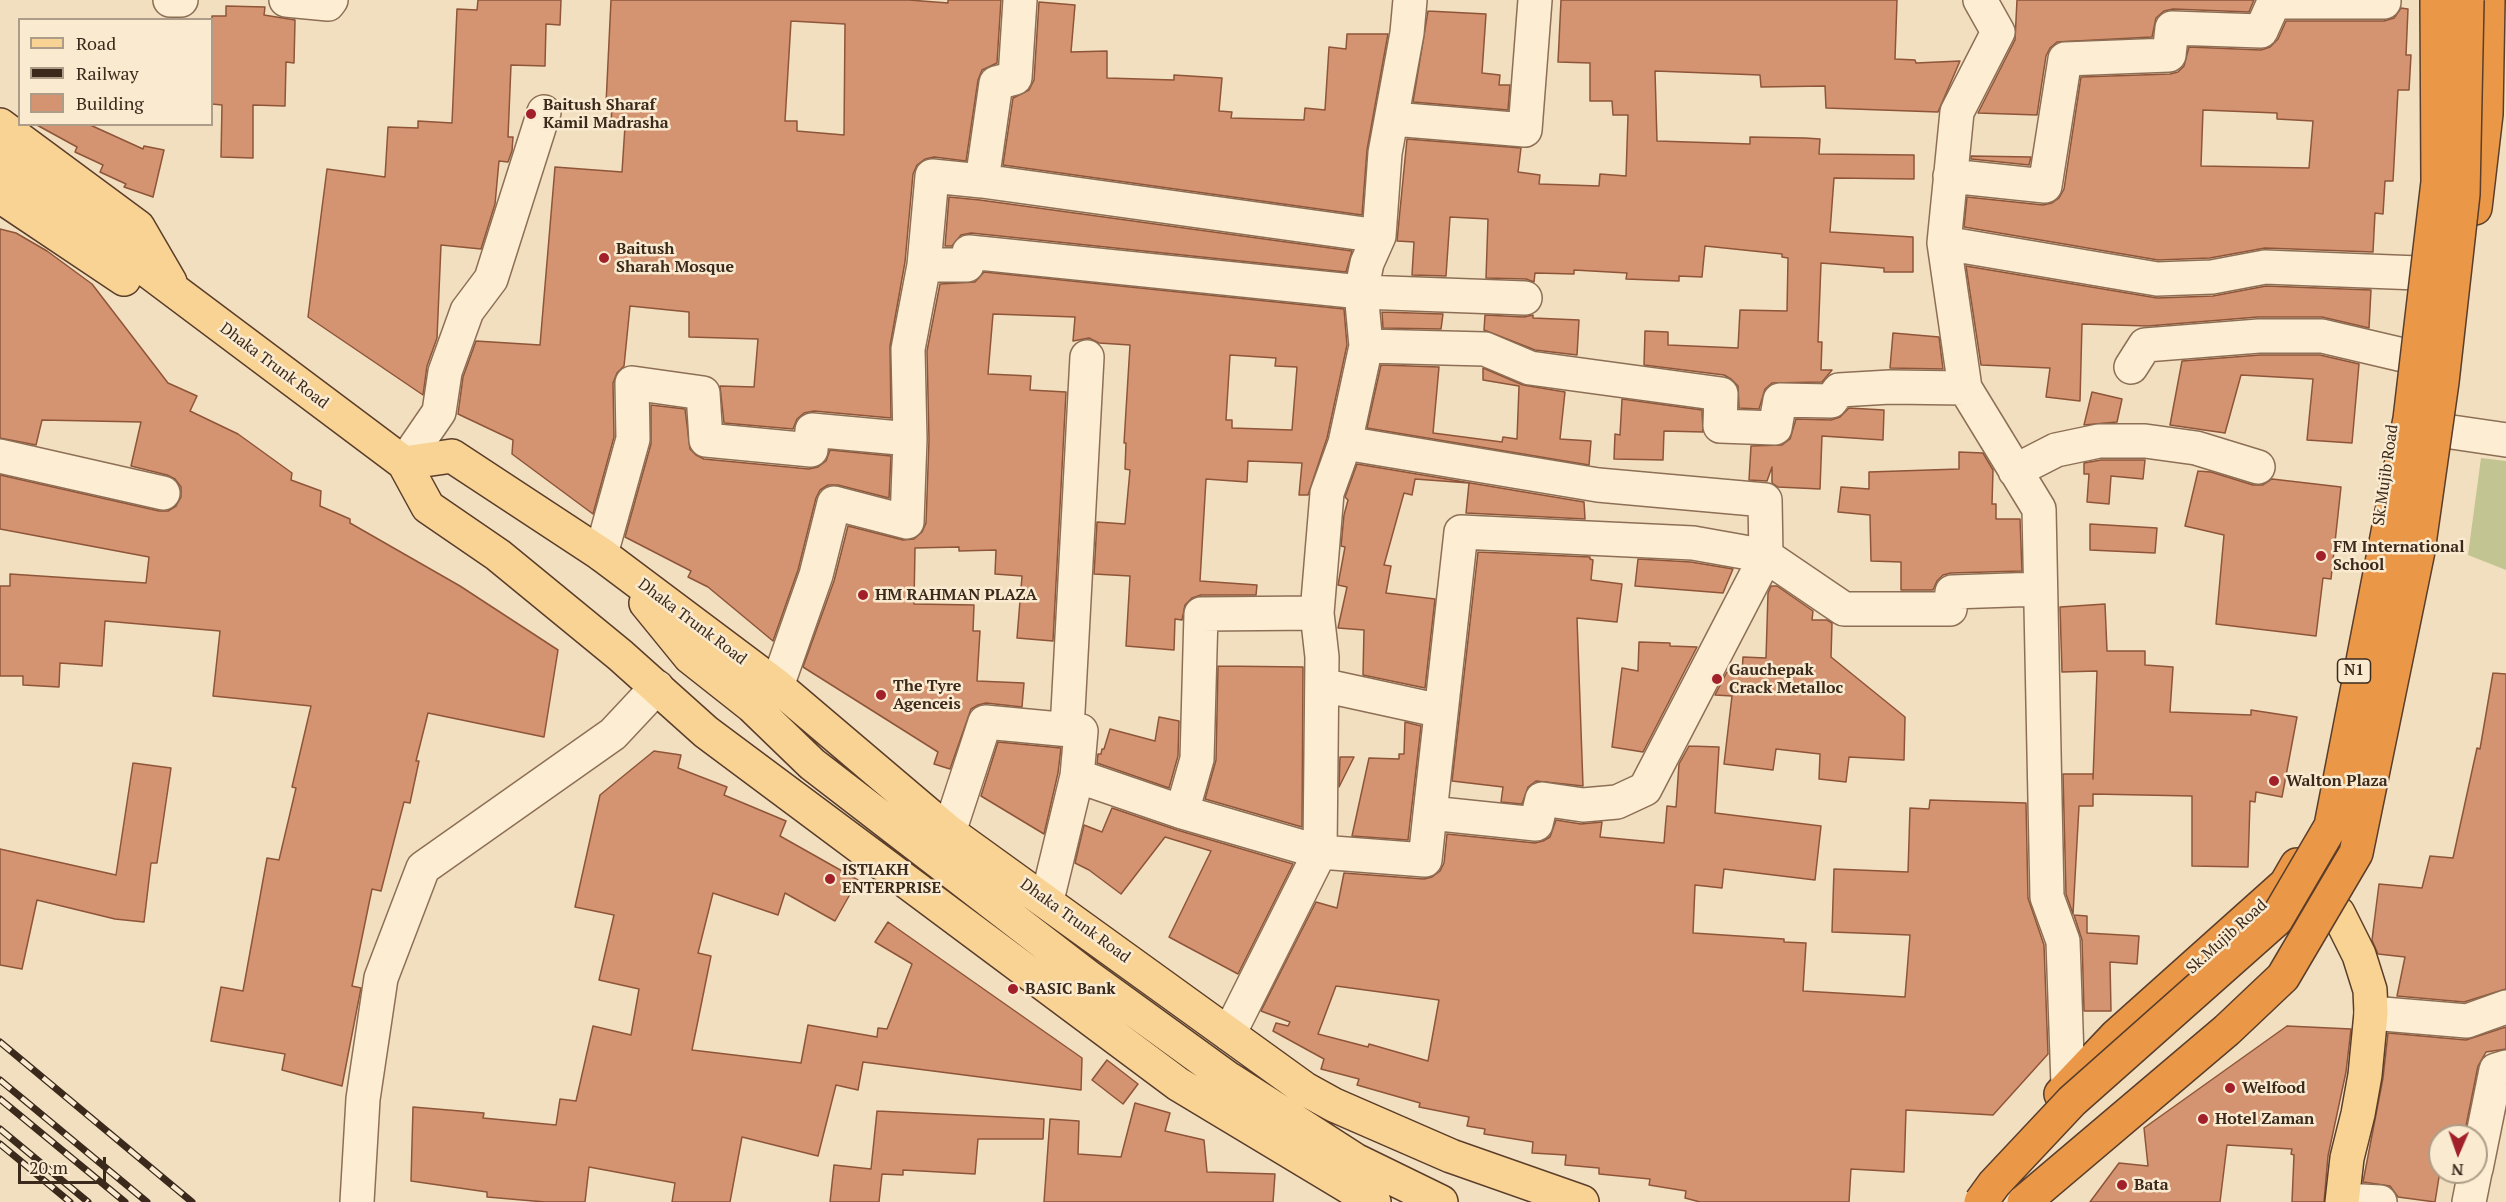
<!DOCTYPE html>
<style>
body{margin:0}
#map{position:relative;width:2506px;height:1202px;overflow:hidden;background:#f2dfbf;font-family:"PT Serif",serif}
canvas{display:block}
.legend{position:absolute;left:18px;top:18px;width:195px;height:108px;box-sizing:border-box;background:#f9ead0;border:2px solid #ad9d88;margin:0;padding:8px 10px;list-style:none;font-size:18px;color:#3b291c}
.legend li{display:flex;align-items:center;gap:12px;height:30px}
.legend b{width:30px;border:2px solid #ad9d88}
.north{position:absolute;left:2428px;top:1124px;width:60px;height:60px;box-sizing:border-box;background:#f9ead0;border:2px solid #ad9d88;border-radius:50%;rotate:182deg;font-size:16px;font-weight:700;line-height:24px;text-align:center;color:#3b291c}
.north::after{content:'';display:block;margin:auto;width:21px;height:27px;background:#a12029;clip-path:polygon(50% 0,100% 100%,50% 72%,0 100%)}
.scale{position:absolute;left:18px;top:1157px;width:88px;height:27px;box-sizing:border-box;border:3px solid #3b291c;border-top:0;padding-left:8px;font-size:18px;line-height:21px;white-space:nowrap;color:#3b291c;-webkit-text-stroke:4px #f9ead0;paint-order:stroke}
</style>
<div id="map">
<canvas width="2506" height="1202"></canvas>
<ul class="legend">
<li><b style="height:8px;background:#f9d393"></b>Road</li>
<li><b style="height:8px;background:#3b291c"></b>Railway</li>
<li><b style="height:16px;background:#d49471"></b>Building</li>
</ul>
<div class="north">N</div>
<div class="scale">20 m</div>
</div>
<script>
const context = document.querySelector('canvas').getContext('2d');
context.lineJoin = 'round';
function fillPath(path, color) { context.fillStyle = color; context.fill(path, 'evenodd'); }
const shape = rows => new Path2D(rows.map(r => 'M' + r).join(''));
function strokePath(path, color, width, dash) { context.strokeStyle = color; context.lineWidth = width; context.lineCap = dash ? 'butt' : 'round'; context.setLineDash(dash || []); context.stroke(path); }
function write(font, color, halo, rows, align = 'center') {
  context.font = font + ' "PT Serif",serif'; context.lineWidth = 5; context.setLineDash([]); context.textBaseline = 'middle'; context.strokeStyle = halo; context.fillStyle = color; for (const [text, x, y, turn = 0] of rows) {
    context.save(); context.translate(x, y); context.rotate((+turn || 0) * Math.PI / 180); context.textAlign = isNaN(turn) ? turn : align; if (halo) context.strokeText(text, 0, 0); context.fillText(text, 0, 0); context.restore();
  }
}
fillPath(shape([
 [2481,458,2506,461,2506,570,2468,555]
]), '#c2c592');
const building = shape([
 [478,0,561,0,560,25,546,24,545,66,511,65,508,137,513,137,512,151,508,162,499,161,495,204,481,249,441,245,437,338,427,366,423,395,308,317,327,169,385,177,388,127,418,128,418,121,452,123,457,9,477,10,478,0],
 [611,0,909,0,948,3,948,0,1001,0,997,63,982,70,978,80,966,161,934,157,925,159,917,165,913,174,905,262,890,346,891,418,814,411,804,413,797,419,793,429,724,423,720,386,754,387,758,339,689,337,689,312,630,306,624,366,617,373,613,383,614,437,593,514,512,454,513,440,458,414,463,377,476,341,540,345,555,167,622,172,625,126,611,125,612,104,606,104,611,0],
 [791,21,845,24,844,135,797,131,797,121,785,121,791,21],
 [1561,0,1897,0,1895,59,1915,60,1916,63,1960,61,1938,112,1826,108,1825,86,1761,87,1760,75,1655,71,1657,141,1750,144,1750,137,1805,138,1820,139,1819,154,1914,155,1914,179,1834,178,1830,232,1913,237,1913,272,1884,272,1884,268,1821,263,1818,342,1822,342,1821,370,1832,370,1822,382,1772,383,1765,389,1759,409,1739,408,1738,386,1731,379,1724,375,1644,365,1645,331,1668,332,1668,345,1738,348,1740,310,1787,311,1788,258,1782,257,1782,254,1705,246,1702,277,1679,276,1679,281,1626,279,1627,273,1574,270,1574,274,1535,273,1534,282,1526,279,1486,278,1488,219,1450,217,1446,276,1412,275,1414,242,1397,241,1407,139,1521,148,1518,172,1540,175,1539,184,1599,186,1600,174,1626,176,1628,115,1613,115,1612,101,1590,101,1590,63,1558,62,1561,0],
 [2017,0,2254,0,2249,12,2173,9,2164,11,2156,18,2152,37,2057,42,2050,48,2046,56,2037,115,1978,113,2015,40,2017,0],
 [1039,2,1075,5,1071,52,1107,51,1107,78,1174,80,1174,75,1222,78,1219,111,1232,112,1231,118,1304,120,1305,108,1325,110,1329,47,1346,49,1347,34,1388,34,1367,150,1362,215,1003,165,1013,98,1029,90,1034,80,1039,2],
 [226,6,265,7,264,15,295,20,294,63,286,62,285,106,253,105,253,158,221,157,222,105,212,104,212,16,226,16,226,6],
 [2401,8,2408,9,2406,55,2411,55,2409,90,2398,90,2393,181,2385,181,2383,214,2375,213,2373,252,2265,248,2210,258,2158,260,1964,227,1967,197,2043,205,2052,203,2059,198,2064,189,2081,77,2170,74,2178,72,2184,66,2189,47,2261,50,2270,47,2278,39,2286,21,2384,21,2394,18,2401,8],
 [2203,110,2277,113,2277,119,2313,121,2309,168,2201,166,2203,110],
 [1428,11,1486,14,1482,73,1500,75,1499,85,1510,85,1508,110,1413,102,1428,11],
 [35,124,88,124,143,149,144,146,164,150,153,197,124,187,126,184,100,172,103,165,75,152,77,147,35,124],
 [1971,156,2031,157,2029,165,1971,159,1971,156],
 [949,197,980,200,1352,251,1346,272,971,233,961,235,952,246,945,246,949,197],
 [0,229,16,233,47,251,92,284,168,383,197,396,190,411,238,434,292,473,291,480,321,491,320,506,350,519,350,523,460,586,558,650,544,737,428,713,416,761,419,761,410,803,404,802,381,891,372,889,352,986,361,988,342,1086,282,1070,285,1054,211,1041,221,987,243,991,267,858,279,860,296,788,292,787,311,706,213,696,220,631,105,621,102,666,60,663,59,687,23,685,23,676,0,676,0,586,10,586,10,574,146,583,149,557,0,529,0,475,159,511,168,511,176,506,181,497,181,487,175,479,167,475,131,466,141,422,42,420,36,445,0,438,0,229],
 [1966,266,2157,298,2213,296,2266,286,2371,290,2369,328,2322,317,2258,317,2148,326,2082,324,2080,401,2046,397,2050,368,1981,365,1966,266],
 [984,272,1344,309,1347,345,1327,438,1308,495,1299,495,1302,463,1248,461,1247,482,1206,479,1200,581,1257,585,1256,595,1201,595,1192,598,1185,605,1182,620,1175,619,1174,650,1126,646,1130,576,1094,574,1097,522,1125,524,1130,470,1125,469,1126,443,1124,443,1130,345,1099,343,1089,338,1073,341,1075,317,993,314,988,374,1031,376,1030,390,1066,392,1053,641,1017,638,1022,576,995,574,996,550,959,551,959,547,915,548,914,604,974,605,973,631,980,631,977,681,1024,683,1022,707,986,703,978,705,971,709,950,769,934,764,938,752,803,667,834,581,848,526,903,540,914,539,922,532,926,523,929,440,927,351,940,284,975,282,984,272],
 [1230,355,1276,358,1275,366,1297,367,1292,430,1232,428,1232,420,1226,420,1230,355],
 [1382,312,1443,314,1441,329,1383,328,1382,312],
 [1485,315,1524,317,1533,315,1533,318,1579,320,1577,355,1535,350,1484,330,1485,315],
 [1893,333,1939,337,1943,369,1890,368,1893,333],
 [2260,355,2320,355,2359,364,2352,443,2307,440,2313,379,2241,375,2225,433,2170,425,2182,361,2260,355],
 [1381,365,1439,367,1433,433,1502,442,1503,437,1517,439,1519,386,1483,380,1483,368,1523,385,1565,392,1560,439,1591,441,1589,465,1367,428,1381,365],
 [2092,392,2122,399,2117,422,2084,425,2092,392],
 [1622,399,1702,410,1703,432,1664,431,1663,460,1614,459,1615,434,1620,435,1622,399],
 [651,405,685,409,690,449,696,455,704,459,809,469,818,467,826,461,830,450,891,456,889,498,838,485,828,485,820,490,816,498,798,570,773,641,708,587,688,577,691,571,625,537,651,444,651,405],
 [1849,408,1884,410,1883,440,1822,436,1820,489,1778,487,1772,483,1772,467,1767,481,1749,480,1751,446,1782,445,1790,439,1796,419,1831,420,1840,417,1849,408],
 [1959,452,1983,453,1993,470,1992,504,1996,504,1996,519,2020,519,2022,571,1951,573,1943,575,1937,581,1933,590,1901,590,1901,562,1871,561,1870,515,1838,512,1841,487,1869,489,1869,472,1959,469,1959,452],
 [2101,460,2145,460,2143,479,2111,476,2109,504,2087,502,2089,474,2084,474,2084,463,2101,460],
 [1357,464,1584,502,1585,519,1466,513,1469,483,1415,479,1412,495,1404,493,1384,565,1391,566,1386,593,1435,599,1425,688,1363,675,1364,630,1338,628,1347,587,1338,585,1345,547,1341,546,1344,515,1348,500,1345,497,1357,464],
 [2198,471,2211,472,2253,485,2263,485,2272,479,2341,487,2331,579,2323,578,2316,636,2216,624,2224,535,2185,526,2198,471],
 [2090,524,2157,528,2155,553,2090,550,2090,524],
 [1478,552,1590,557,1590,559,1593,560,1591,580,1622,584,1617,622,1577,618,1583,786,1536,781,1528,787,1522,804,1501,802,1503,787,1452,781,1478,552],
 [1638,559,1691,562,1733,569,1723,593,1635,586,1638,559],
 [1771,586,1777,586,1813,611,1812,620,1827,620,1832,623,1831,657,1905,717,1904,760,1849,757,1846,782,1819,779,1820,754,1776,749,1773,770,1724,764,1732,696,1715,695,1727,672,1742,673,1743,657,1766,658,1768,593,1771,586],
 [2105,604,2107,651,2145,651,2145,665,2173,667,2170,712,2251,715,2251,710,2297,717,2282,797,2256,792,2255,802,2250,801,2248,867,2192,866,2192,796,2093,794,2093,806,2079,806,2073,914,2066,894,2063,774,2093,774,2093,779,2097,671,2062,672,2060,607,2105,604],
 [1639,642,1670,643,1670,646,1697,647,1643,752,1612,747,1622,668,1638,671,1639,642],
 [1218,666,1303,667,1302,827,1205,799,1216,760,1218,666],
 [2493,673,2506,674,2506,989,2464,1002,2397,996,2405,957,2378,954,2372,940,2379,884,2422,888,2430,856,2453,858,2477,748,2480,749,2493,673],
 [1159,717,1179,721,1178,756,1169,788,1097,763,1098,754,1101,754,1102,749,1104,749,1110,729,1155,741,1159,717],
 [1405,722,1421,726,1408,840,1352,836,1369,758,1399,759,1399,754,1404,754,1405,722],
 [998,742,1061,748,1058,773,1044,834,981,796,998,742],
 [1689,746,1719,747,1715,813,1821,826,1815,880,1724,869,1722,888,1695,885,1693,933,1784,939,1784,942,1806,943,1803,991,1905,997,1910,935,1832,932,1834,869,1908,872,1910,808,1929,809,1930,800,2026,803,2028,898,2044,945,2048,1054,1993,1115,1906,1110,1904,1172,1851,1169,1849,1202,1700,1202,1685,1198,1686,1191,1649,1185,1650,1179,1599,1174,1599,1168,1565,1165,1566,1155,1532,1153,1533,1142,1484,1134,1485,1129,1467,1126,1469,1117,1419,1107,1420,1103,1357,1085,1359,1079,1321,1069,1324,1059,1273,1031,1276,1023,1288,1026,1290,1022,1261,1011,1316,902,1337,908,1344,873,1424,879,1432,877,1440,871,1444,863,1447,834,1535,843,1543,841,1550,837,1556,820,1581,824,1602,822,1600,837,1664,843,1667,806,1676,807,1679,764,1689,746],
 [1336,986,1439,1000,1428,1061,1369,1044,1368,1047,1318,1034,1336,986],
 [654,751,681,755,678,768,727,787,724,795,786,821,780,836,858,880,835,921,785,893,778,915,713,893,698,953,711,956,692,1050,801,1063,808,1025,877,1037,878,1028,887,1029,912,964,875,942,888,922,1082,1058,1081,1090,863,1062,858,1090,836,1085,818,1156,742,1137,730,1202,672,1202,675,1183,589,1167,585,1202,545,1202,487,1197,487,1192,411,1181,413,1107,484,1113,483,1118,556,1125,560,1099,576,1101,593,1026,631,1035,639,989,599,980,614,915,575,907,600,795,654,751],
 [1340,757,1354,757,1339,787,1340,757],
 [133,763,171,768,157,863,151,863,144,922,115,919,37,900,22,969,0,965,0,849,116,875,133,763],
 [1112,808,1177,830,1293,864,1238,974,1169,937,1211,851,1165,837,1121,894,1089,870,1075,863,1084,825,1102,832,1112,808],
 [2074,915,2087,916,2087,933,2139,936,2137,964,2110,962,2111,1011,2084,1011,2082,940,2074,915],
 [2287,1026,2351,1029,2346,1072,2328,1156,2324,1202,2292,1202,2294,1155,2291,1154,2292,1149,2227,1145,2220,1202,2090,1202,2119,1163,2148,1166,2144,1128,2287,1026],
 [2506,1027,2506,1049,2486,1052,2478,1066,2464,1136,2440,1136,2440,1171,2435,1202,2398,1197,2390,1186,2363,1182,2383,1078,2388,1033,2466,1040,2506,1027],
 [1107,1060,1138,1084,1123,1104,1092,1080,1107,1060],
 [1135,1103,1170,1113,1165,1131,1204,1140,1207,1172,1275,1174,1273,1202,1044,1202,1050,1119,1079,1121,1078,1154,1121,1157,1135,1103],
 [877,1111,1044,1119,1043,1139,978,1139,975,1174,903,1170,903,1175,882,1174,879,1202,830,1202,834,1165,871,1169,877,1111]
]);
fillPath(building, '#d49471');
strokePath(building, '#8e5539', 1.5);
const minor = shape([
 [170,0,181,0],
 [286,0,328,4,331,0],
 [1020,0,1015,78,996,83,982,181,1379,236],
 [1980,0,1998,32,1957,112,1944,243,1965,388,2039,509,2047,897,2063,941,2068,1086],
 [1393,119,1525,130,1535,0],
 [1950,176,2045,186,2065,59,2169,55,2172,28,2261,31,2274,2,2384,2],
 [1944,243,2157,279,2212,277,2265,267,2418,273],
 [924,265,932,176,982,181],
 [1366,346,1485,349,1530,368,1721,394,1720,426,1775,428,1780,400,1831,401,1839,390,1890,387,1965,388],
 [2131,367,2145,345,2259,336,2322,336,2403,355],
 [2445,431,2506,440],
 [0,456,163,493],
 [404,463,439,412,445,372,467,311,491,279,544,112],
 [2015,471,2056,450,2099,441,2145,441,2196,448,2258,467],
 [601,554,633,439,632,383,703,393,706,440,811,450,812,430,910,439,908,349,924,265,967,265,969,252,1361,292,1525,298],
 [1317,613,1201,614,1197,759,1182,812,1320,852,1425,860,1430,813,1536,824,1542,799,1583,805,1617,802,1645,789,1766,556,1765,500,1598,485,1345,443],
 [1322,685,1441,711],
 [777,686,816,575,834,503,907,522,910,439],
 [1067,730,1087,357],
 [1430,813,1461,532,1693,543,1766,556,1844,609,1950,609,1952,592,2040,589],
 [949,832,985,722,1081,731,1077,776],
 [1047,900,1077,776,1182,812],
 [2371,1013,2467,1021,2506,1007],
 [1229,1034,1320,852,1322,657,1317,613,1327,493,1345,443,1366,346,1361,292,1367,263,1379,236,1385,153,1407,33,1410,0],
 [2476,1169,2496,1070,2506,1067],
 [2343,1200,2380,1202],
 [357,1202,363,1099,381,978,423,868,613,734,657,687],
 [2469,1202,2475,1172]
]);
const major = shape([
 [0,125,138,227,170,282],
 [0,160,404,463,452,456,601,554,777,686,949,832,1305,1089,1334,1105,1451,1156,1582,1202],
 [0,196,124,279],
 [404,463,428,507,498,555,620,655,706,732,1178,1084,1374,1202],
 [646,603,690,657,752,706,812,764,1087,976,1229,1079,1355,1160,1441,1202],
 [2338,913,2359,955,2370,990,2371,1013,2365,1075,2358,1114,2347,1158,2342,1202]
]);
const highway = shape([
 [2475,208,2486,114,2488,0],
 [2061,1094,2116,1036,2286,884,2297,865]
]);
strokePath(minor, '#8d6f56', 36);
strokePath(major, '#5a3d2a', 36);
strokePath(highway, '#5a3d2a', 36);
strokePath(minor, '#fcedd3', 33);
strokePath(major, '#f9d393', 33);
strokePath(highway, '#ea9847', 33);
const rail = shape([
 [0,1042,192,1202],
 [0,1080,147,1202],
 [0,1099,125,1202],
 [0,1129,88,1202],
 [0,1144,70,1202]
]);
strokePath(rail, '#3b291c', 7);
strokePath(rail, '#f9ead0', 4.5, [14]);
const highwayBridge = shape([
 [1981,1202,1994,1184,2072,1101,2276,920,2331,826,2410,419,2438,182,2437,0],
 [2024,1202,2227,1030,2283,977,2356,853,2418,551,2442,382,2463,194,2467,0]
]);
strokePath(highwayBridge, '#5a3d2a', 36, []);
strokePath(highwayBridge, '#ea9847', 33);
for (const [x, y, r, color] of [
 [531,114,6,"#a12029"],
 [604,258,6,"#a12029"],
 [2321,556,6,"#a12029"],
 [863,595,6,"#a12029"],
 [1717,679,6,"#a12029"],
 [881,695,6,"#a12029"],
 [2274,781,6,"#a12029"],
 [830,879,6,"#a12029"],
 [1013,989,6,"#a12029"],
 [2230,1088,6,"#a12029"],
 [2203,1119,6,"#a12029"],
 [2122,1185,6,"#a12029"]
]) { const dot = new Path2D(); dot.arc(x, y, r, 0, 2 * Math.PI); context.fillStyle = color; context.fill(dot); strokePath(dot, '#f9ead0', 2); }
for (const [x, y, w] of [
 [2354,671,33]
]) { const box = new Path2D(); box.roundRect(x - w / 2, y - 12, w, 24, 4.5); context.fillStyle = '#f9ead0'; context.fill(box); strokePath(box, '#3b291c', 1.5); }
write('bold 15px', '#3b291c', null, [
 ["N1",2354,671]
]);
write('bold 16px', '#3b291c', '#f9ead0', [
 ["Baitush Sharaf",543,105],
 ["Kamil Madrasha",543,123],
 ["Baitush",616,249],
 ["Sharah Mosque",616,267],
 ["FM International",2333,547],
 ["School",2333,565],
 ["HM RAHMAN PLAZA",875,595],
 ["Gauchepak",1729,670],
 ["Crack Metalloc",1729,688],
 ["The Tyre",893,686],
 ["Agenceis",893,704],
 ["Walton Plaza",2286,781],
 ["ISTIAKH",842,870],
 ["ENTERPRISE",842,888],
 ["BASIC Bank",1025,989],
 ["Welfood",2242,1088],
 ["Hotel Zaman",2215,1119],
 ["Bata",2134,1185]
], 'left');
write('16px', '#3b291c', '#f9ead0', [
 ["Dhaka Trunk Road",274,366,37],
 ["Sk.Mujib Road",2386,475,-82],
 ["Dhaka Trunk Road",692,622,37],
 ["Dhaka Trunk Road",1075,921,36],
 ["Sk.Mujib Road",2227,937,-42]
]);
</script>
